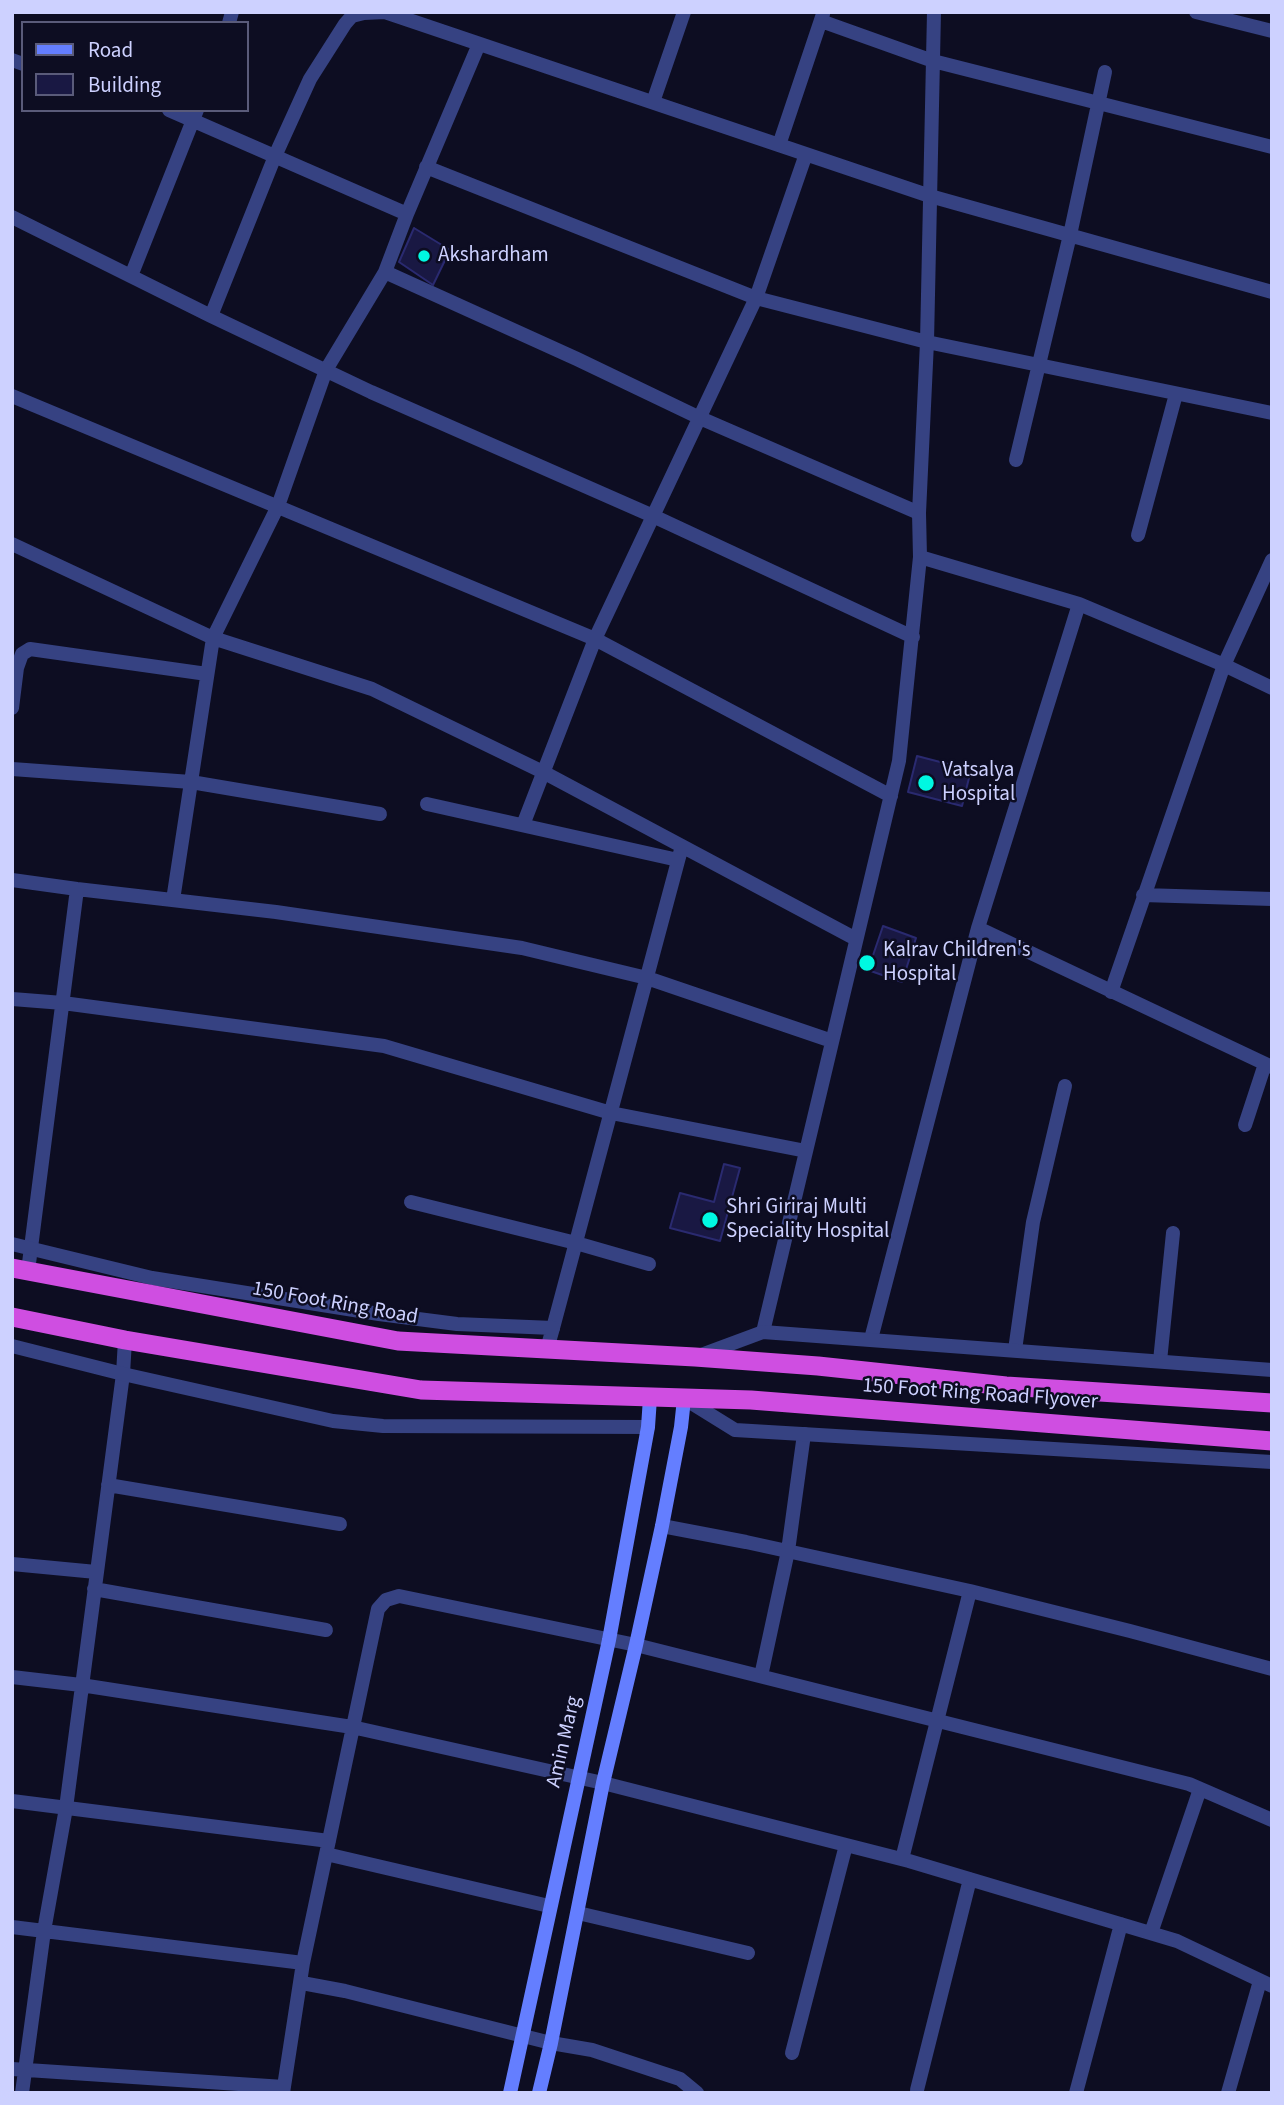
<!DOCTYPE html>
<style>
body{margin:0}
#map{position:relative;width:1284px;height:2105px;overflow:hidden;background:#0d0d22;font-family:"Source Sans 3",sans-serif}
canvas{display:block}
.frame{position:absolute;inset:0;border:14px solid #cdd1ff;pointer-events:none}
.legend{position:absolute;left:21px;top:21px;width:228px;height:91px;box-sizing:border-box;background:#0d0d22;border:2px solid #5a5b7a;margin:0;padding:9px 12px;list-style:none;font-size:21px;color:#cdd1ff}
.legend li{display:flex;align-items:center;gap:14px;height:35px}
.legend b{width:35px;border:2px solid #5a5b7a}
</style>
<div id="map">
<canvas width="1284" height="2105"></canvas>
<div class="frame"></div>
<ul class="legend">
<li><b style="height:9px;background:#647eff"></b>Road</li>
<li><b style="height:19px;background:#191843"></b>Building</li>
</ul>
</div>
<script>
const context = document.querySelector('canvas').getContext('2d');
context.lineJoin = 'round';
function fillPath(path, color) { context.fillStyle = color; context.fill(path, 'evenodd'); }
const shape = rows => new Path2D(rows.map(r => 'M' + r).join(''));
function strokePath(path, color, width, dash) { context.strokeStyle = color; context.lineWidth = width; context.lineCap = dash ? 'butt' : 'round'; context.setLineDash(dash || []); context.stroke(path); }
function write(font, color, halo, rows, align = 'center') {
  context.font = font + ' "Source Sans 3",sans-serif'; context.lineWidth = 5; context.setLineDash([]); context.textBaseline = 'middle'; context.strokeStyle = halo; context.fillStyle = color; for (const [text, x, y, turn = 0] of rows) {
    context.save(); context.translate(x, y); context.rotate((+turn || 0) * Math.PI / 180); context.textAlign = isNaN(turn) ? turn : align; if (halo) context.strokeText(text, 0, 0); context.fillText(text, 0, 0); context.restore();
  }
}
const building = shape([
 [414,228,450,250,433,285,399,262,414,228],
 [917,756,971,770,962,806,908,792,917,756],
 [883,926,916,938,902,982,868,970,883,926],
 [724,1164,740,1168,720,1241,670,1228,680,1193,714,1202,724,1164]
]);
fillPath(building, '#191843');
strokePath(building, '#2a2a70', 2);
strokePath(shape([
 [1196,12,1272,31],
 [821,21,933,61,1272,147],
 [229,23,232,12],
 [12,60,23,64],
 [653,102,684,12],
 [169,110,407,214,385,272,577,359,700,418,919,513],
 [779,145,823,14],
 [426,167,756,298,806,154],
 [407,214,479,44],
 [12,217,211,316,371,392,653,516,913,637],
 [131,276,197,110],
 [211,316,275,156,310,79,345,24,352,16,364,13,385,12,930,196,1272,292],
 [12,396,595,639,891,796],
 [1016,460,1070,235,1105,72],
 [1138,535,1176,394],
 [12,544,213,638,372,689,543,772,856,939],
 [920,557,1079,604,1224,665,1272,688],
 [12,708,17,668,22,654,30,649,207,674],
 [12,769,191,782,380,814],
 [427,804,678,860],
 [523,825,595,639,756,298,927,342,1272,413],
 [12,880,77,889,276,912,522,948,647,978,832,1041],
 [1143,895,1272,899],
 [173,900,213,638,278,506,326,370,385,272],
 [978,928,1079,604],
 [1111,992,1224,665,1272,560],
 [12,999,63,1003,384,1046,611,1113,806,1151],
 [1245,1125,1265,1064],
 [411,1202,576,1243,649,1264],
 [28,1271,77,889],
 [553,1328,682,846],
 [763,1332,899,761,920,557,919,513,927,342,934,12],
 [871,1339,978,928,1272,1067],
 [1015,1350,1033,1222,1065,1086],
 [1160,1361,1173,1233],
 [108,1485,340,1524],
 [662,1526,746,1542,970,1591,902,1859],
 [12,1564,96,1572],
 [94,1589,326,1630],
 [970,1591,1130,1631,1272,1669],
 [761,1676,788,1551,804,1434],
 [12,1677,81,1685,352,1727,603,1783,909,1861,1177,1941,1272,1986],
 [12,1801,329,1841],
 [326,1854,549,1906],
 [578,1913,748,1953],
 [12,1927,303,1963],
 [1151,1933,1200,1789],
 [302,1983,345,1991,551,2043,592,2050,680,2079,697,2093],
 [792,2053,846,1845],
 [12,2069,284,2087],
 [917,2090,970,1879],
 [22,2093,44,1931,66,1808,123,1374,125,1340],
 [283,2093,303,1963,378,1609,386,1600,399,1596,636,1645,1189,1784,1272,1820],
 [1076,2093,1121,1924],
 [1228,2093,1260,1981]
]), '#364282', 14);
strokePath(shape([
 [12,1244,152,1278,379,1314,457,1324,553,1328,547,1349],
 [12,1346,123,1374,333,1421,383,1426,648,1427],
 [701,1355,763,1332,1272,1370],
 [685,1399,735,1430,1272,1462]
]), '#364282', 14);
strokePath(shape([
 [510,2093,609,1640,648,1427,650,1398],
 [539,2093,551,2043,603,1783,636,1645,662,1526,681,1427,684,1399]
]), '#647eff', 14);
strokePath(shape([
 [12,1268,398,1341,695,1357,818,1366,1006,1386,1272,1403],
 [12,1317,125,1340,421,1390,751,1400,1272,1441]
]), '#cf4ee1', 19);
for (const [x, y, r, color] of [
 [424,256,7,"#00f8e2"],
 [926,783,9,"#00f8e2"],
 [867,963,9,"#00f8e2"],
 [710,1220,9,"#00f8e2"]
]) { const dot = new Path2D(); dot.arc(x, y, r, 0, 2 * Math.PI); context.fillStyle = color; context.fill(dot); strokePath(dot, '#0d0d22', 2.5); }
write('21px', '#cdd1ff', '#0d0d22', [
 ["Akshardham",438,256],
 ["Vatsalya",942,771],
 ["Hospital",942,795],
 ["Kalrav Children's",883,951],
 ["Hospital",883,975],
 ["Shri Giriraj Multi",726,1208],
 ["Speciality Hospital",726,1232]
], 'left');
write('21px', '#cdd1ff', '#0d0d22', [
 ["150 Foot Ring Road",335,1304,10],
 ["150 Foot Ring Road Flyover",980,1395,4],
 ["Amin Marg",565,1742,-77]
]);
</script>
